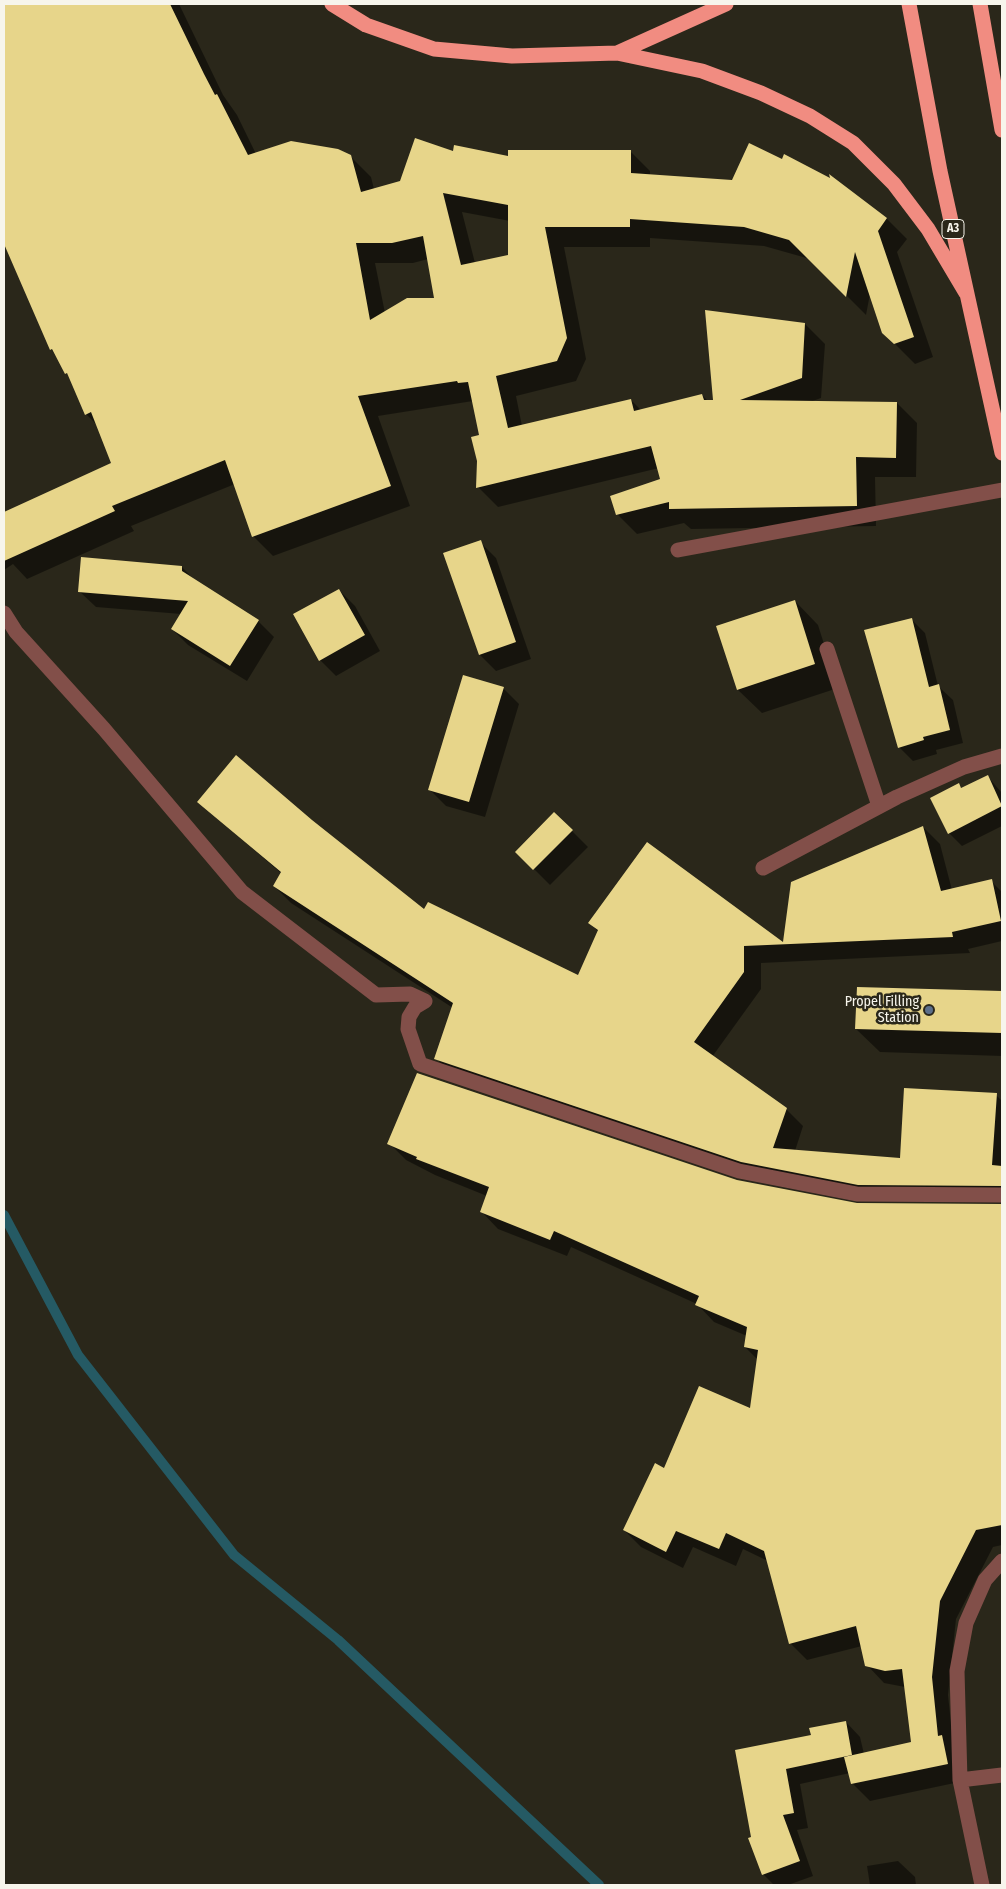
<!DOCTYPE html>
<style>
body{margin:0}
#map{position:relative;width:1006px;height:1889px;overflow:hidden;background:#2a271a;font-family:"Fira Sans Condensed",sans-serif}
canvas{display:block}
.frame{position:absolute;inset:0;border:5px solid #f7f5ec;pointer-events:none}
</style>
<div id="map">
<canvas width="1006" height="1889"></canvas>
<div class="frame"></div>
</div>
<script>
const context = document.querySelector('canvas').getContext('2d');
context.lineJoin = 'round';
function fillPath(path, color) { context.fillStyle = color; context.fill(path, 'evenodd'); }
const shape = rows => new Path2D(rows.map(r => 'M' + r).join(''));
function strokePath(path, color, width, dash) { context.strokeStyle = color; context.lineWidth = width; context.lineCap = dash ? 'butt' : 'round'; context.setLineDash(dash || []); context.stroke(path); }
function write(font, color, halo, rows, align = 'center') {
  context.font = font + ' "Fira Sans Condensed",sans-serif'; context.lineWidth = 5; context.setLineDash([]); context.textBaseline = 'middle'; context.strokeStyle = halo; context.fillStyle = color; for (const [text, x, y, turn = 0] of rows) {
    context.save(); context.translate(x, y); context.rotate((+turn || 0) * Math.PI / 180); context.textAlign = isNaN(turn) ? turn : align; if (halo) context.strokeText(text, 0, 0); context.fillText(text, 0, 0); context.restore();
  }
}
fillPath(shape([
 [4,4,179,4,223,95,237,115,256,154,350,156,371,177,374,189,401,182,454,153,510,157,630,151,650,171,650,176,732,182,782,161,832,180,831,177,887,219,907,239,897,252,933,357,915,364,883,332,870,294,866,315,810,259,764,246,650,238,650,247,564,247,586,359,576,381,516,396,522,426,631,400,641,410,702,395,708,401,715,401,805,324,825,344,821,398,810,402,897,403,917,423,916,477,875,477,876,526,691,529,684,523,637,534,617,514,662,479,659,468,498,507,478,487,481,436,473,401,378,416,410,506,273,556,253,536,235,484,131,526,134,531,27,579,13,564,4,570,4,513,112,464,97,425,86,414,71,379,51,349,4,244],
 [462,212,510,221,509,256,475,263],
 [428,259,436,299,385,313,375,263,413,263],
 [480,542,496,558,531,659,496,671,480,655],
 [182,567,197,583,258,621,274,637,247,681,188,645,172,629,181,614,96,607,79,591],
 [339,590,355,606,380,651,336,676,320,660],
 [795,601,818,625,838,688,762,713,738,690,718,626],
 [911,619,925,633,938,686,953,700,963,743,936,750,937,754,913,761,899,747],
 [503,688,519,704,485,817,446,806,430,790],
 [988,777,1002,793,1002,826,962,846,949,833,958,785,962,789],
 [199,802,311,821,424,911,579,977,599,932,589,923,784,944,923,827,940,844,952,890,991,881,1002,892,1002,941,968,949,970,953,761,963,761,989,712,1057,786,1109,803,1126,795,1151,901,1159,996,1095,1002,1101,1002,1202,760,1179,453,1076,436,1058,453,1008,291,903,274,886,282,874],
 [554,813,588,847,550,885,517,852],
 [858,989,1002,993,1002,1056,880,1052,856,1029],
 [389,1143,737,1181,857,1205,1002,1206,1002,1545,993,1547,956,1619,948,1695,954,1750,964,1781,870,1801,852,1783,850,1773,800,1784,808,1828,797,1830,813,1876,788,1885,774,1885,763,1874,752,1838,736,1751,812,1736,846,1722,860,1737,864,1754,912,1743,905,1687,884,1683,867,1665,862,1646,807,1660,790,1643,768,1561,743,1549,736,1566,693,1547,683,1568,641,1547,624,1530,665,1469,751,1410,758,1360,745,1347,747,1336,714,1322,697,1304,571,1247,567,1256,498,1229,481,1211,487,1196,435,1175,406,1160],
 [898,1861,915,1877,916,1885,870,1885,867,1866]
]), '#0007');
strokePath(shape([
 [4,1215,78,1355,234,1555,338,1640,599,1885]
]), '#255a64', 10);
fillPath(shape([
 [4,4,170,4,204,74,215,95,217,94,248,155,291,141,338,149,351,155,361,192,400,181,415,138,453,151,454,145,508,156,508,150,631,150,631,173,732,180,749,143,782,159,784,154,830,178,829,174,887,218,878,231,914,337,894,344,882,333,855,252,846,297,789,240,744,227,630,219,630,227,545,227,567,338,557,361,496,376,508,428,631,399,634,411,702,394,704,400,713,400,705,310,805,323,802,378,740,400,897,402,896,458,856,457,857,506,669,509,669,502,616,515,610,496,660,479,651,446,476,488,477,461,471,437,479,435,468,382,458,383,457,381,358,396,391,486,252,537,225,460,112,506,115,511,4,561,4,512,111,463,91,412,85,415,67,373,65,374,52,349,50,350,4,244],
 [443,193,508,205,508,255,461,265],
 [423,236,434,298,407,298,370,320,356,243,392,243],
 [481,540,516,642,479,655,443,553],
 [81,557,182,566,182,571,259,620,230,666,171,629,188,601,78,592],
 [339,589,365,635,319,661,293,614],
 [795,600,815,664,737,690,716,626],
 [912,618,929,687,939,684,950,730,923,737,924,740,898,748,864,630],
 [463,675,504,687,469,802,428,790],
 [236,755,312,820,424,909,428,902,578,975,598,930,588,923,647,842,783,942,791,882,923,826,941,891,992,879,1001,921,952,932,953,937,744,946,744,972,694,1042,787,1108,773,1148,900,1158,904,1088,997,1093,992,1165,1002,1166,1002,1186,858,1185,741,1162,434,1059,453,1003,273,886,281,872,197,802],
 [988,775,1002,806,948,834,930,798,959,783,961,788],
 [554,812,573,830,533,870,515,852],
 [857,987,1002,991,1002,1033,855,1029],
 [417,1073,737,1180,857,1203,1002,1204,1002,1525,976,1530,940,1601,932,1677,938,1736,942,1735,948,1764,851,1784,844,1757,911,1742,902,1669,885,1671,865,1666,856,1626,789,1644,764,1551,726,1533,719,1549,676,1531,666,1552,623,1530,655,1463,664,1468,699,1386,750,1408,758,1350,744,1347,747,1327,695,1305,699,1296,554,1231,550,1240,480,1212,489,1187,416,1159,417,1157,387,1144],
 [846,1721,852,1755,786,1769,794,1813,783,1815,800,1861,762,1875,748,1838,751,1837,735,1750,811,1735,809,1728]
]), '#e7d58a');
strokePath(shape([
 [678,550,1002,490],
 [4,613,16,632,104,729,242,892,376,995,410,994,425,1001,415,1007,409,1017,408,1029,420,1064,739,1171,857,1194,1002,1195],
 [827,649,879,806],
 [763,868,897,797,964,767,1002,756],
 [960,1780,1002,1775],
 [982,1885,960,1780,957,1671,966,1623,985,1580,1002,1561]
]), '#824f49', 15);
strokePath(shape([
 [332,4,366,25,434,49,512,56,617,53,702,71,761,93,810,116,853,143,894,184,928,229,966,293],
 [909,4,940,171,1002,453],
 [980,4,1002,130],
 [617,53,726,4]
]), '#f18c81', 15);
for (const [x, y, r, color] of [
 [929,1010,5,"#5c6f8a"]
]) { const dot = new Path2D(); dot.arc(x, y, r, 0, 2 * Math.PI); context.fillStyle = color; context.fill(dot); strokePath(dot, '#2a271a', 2); }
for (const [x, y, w] of [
 [953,229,22]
]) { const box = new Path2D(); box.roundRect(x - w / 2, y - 9.5, w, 19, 4); context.fillStyle = '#2a271a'; context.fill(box); strokePath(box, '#f7f5ec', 1); }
write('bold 12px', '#f7f5ec', null, [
 ["A3",953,229]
]);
write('14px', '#f7f5ec', '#2a271a', [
 ["Propel Filling",919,1002],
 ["Station",919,1018]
], 'right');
</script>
